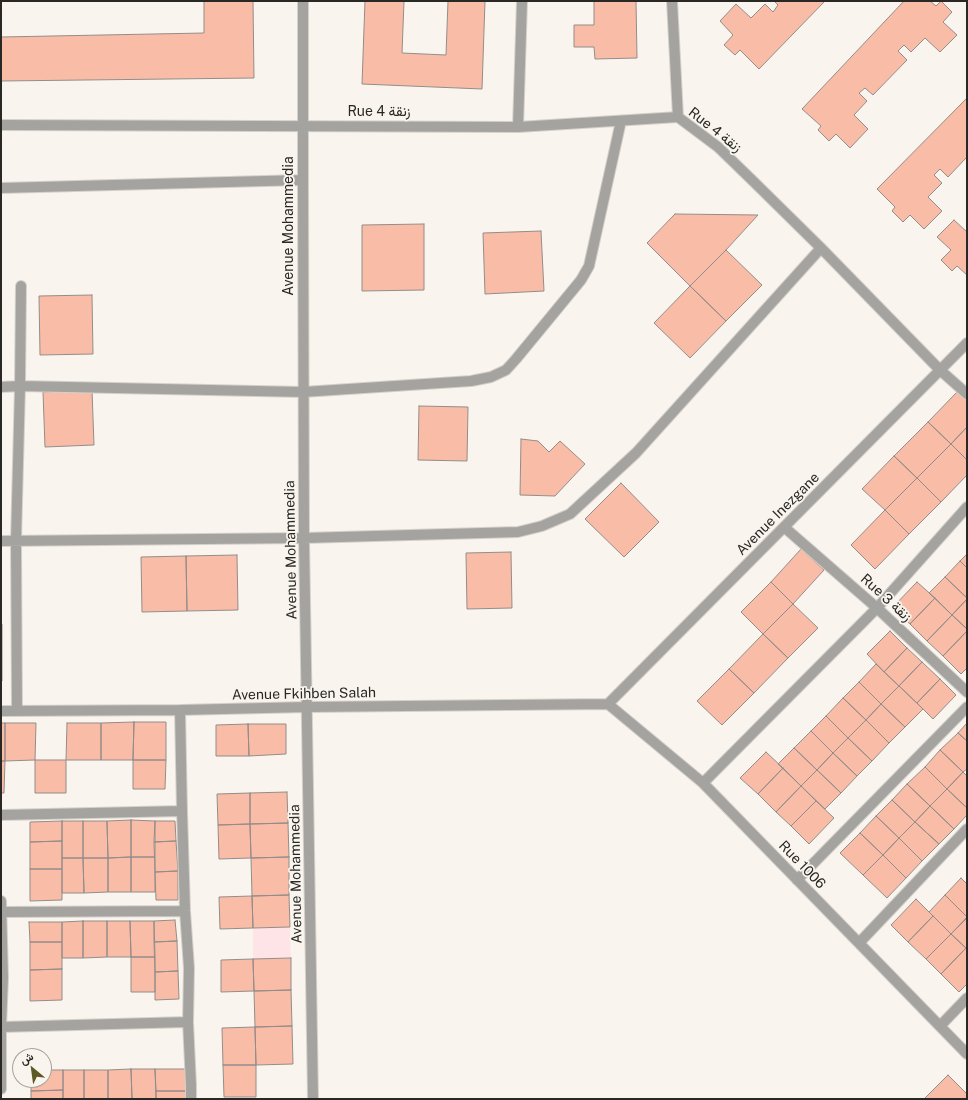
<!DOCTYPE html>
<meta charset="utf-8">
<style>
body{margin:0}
#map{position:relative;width:968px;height:1100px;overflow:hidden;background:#f9f5ee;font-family:"Public Sans",Vazirmatn,sans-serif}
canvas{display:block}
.frame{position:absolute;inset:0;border:2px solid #292825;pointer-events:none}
.north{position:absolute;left:12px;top:1048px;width:40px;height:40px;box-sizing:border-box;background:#f9f5ee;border:1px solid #a6a39e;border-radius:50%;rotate:331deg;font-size:11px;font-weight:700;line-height:16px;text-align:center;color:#292825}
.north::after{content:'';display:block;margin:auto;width:14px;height:18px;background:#5c5926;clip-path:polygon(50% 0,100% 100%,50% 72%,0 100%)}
</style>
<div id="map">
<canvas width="968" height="1100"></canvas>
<div class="frame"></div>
<div class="north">ش</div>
</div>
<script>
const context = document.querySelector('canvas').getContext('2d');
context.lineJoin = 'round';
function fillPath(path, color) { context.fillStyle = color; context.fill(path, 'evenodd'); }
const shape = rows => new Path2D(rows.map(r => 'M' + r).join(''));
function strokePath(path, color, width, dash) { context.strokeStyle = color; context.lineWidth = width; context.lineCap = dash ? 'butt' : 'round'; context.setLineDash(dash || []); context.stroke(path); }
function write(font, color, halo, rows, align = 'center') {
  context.font = font + ' "Public Sans",Vazirmatn,sans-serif'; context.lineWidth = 3.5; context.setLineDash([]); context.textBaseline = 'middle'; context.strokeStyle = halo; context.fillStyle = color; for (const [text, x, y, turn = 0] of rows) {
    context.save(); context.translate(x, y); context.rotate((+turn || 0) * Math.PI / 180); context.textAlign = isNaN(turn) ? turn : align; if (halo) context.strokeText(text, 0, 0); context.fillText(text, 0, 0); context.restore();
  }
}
fillPath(shape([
 [290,927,291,958,253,959,253,928]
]), '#ffe4e7');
const building = shape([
 [204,1,253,1,254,78,1,81,1,37,204,33,204,1],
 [365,1,404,1,402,53,446,55,448,1,485,1,482,89,362,84,365,1],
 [594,1,636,1,637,58,595,59,594,47,574,47,574,25,594,25,594,1],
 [774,1,825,1,759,69,740,50,735,55,724,45,733,35,720,21,736,4,751,18,765,4,773,12,778,5,774,1],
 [904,1,930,1,936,6,941,1,952,12,943,22,957,35,940,52,925,38,911,52,904,45,898,51,907,60,873,95,865,88,859,93,867,101,854,115,868,129,850,148,836,134,829,141,818,130,821,126,802,109,904,1],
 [967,98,967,157,948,177,940,169,934,175,942,183,928,197,942,211,924,229,910,215,903,222,892,211,895,207,877,189,967,98],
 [675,214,758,215,726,250,690,286,647,243,675,214],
 [954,220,967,232,967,275,957,266,952,271,941,260,951,250,937,237,954,220],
 [424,224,424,290,362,291,362,225,424,224],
 [541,231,544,291,485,294,483,233,541,231],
 [726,250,762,285,726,321,690,286,726,250],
 [690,286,726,321,690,358,654,323,690,286],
 [92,295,93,354,40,355,39,296,92,295],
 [92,390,94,445,45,447,43,392,92,390],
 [958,391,967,399,967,427,951,444,928,422,958,391],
 [419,406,468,407,467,461,418,460,419,406],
 [928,422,951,444,917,478,894,456,928,422],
 [967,427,967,460,951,444,967,427],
 [521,439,538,441,549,452,560,441,585,464,555,496,520,495,521,439],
 [951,444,967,460,967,475,941,502,917,478,951,444],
 [894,456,917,478,885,510,862,489,894,456],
 [917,478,941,502,909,534,885,510,917,478],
 [621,483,659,522,624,557,585,519,621,483],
 [885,510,909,534,875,569,851,545,885,510],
 [801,549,824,570,793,604,771,582,801,549],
 [511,552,512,608,467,609,466,553,511,552],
 [967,554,967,568,960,561,967,554],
 [237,555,238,610,187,611,186,556,237,555],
 [186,556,187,611,142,612,141,557,186,556],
 [960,561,967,568,967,598,945,577,960,561],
 [945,577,967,598,967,599,952,615,929,593,945,577],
 [771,582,793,604,763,634,741,612,771,582],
 [917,582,935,598,910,624,892,608,917,582],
 [935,598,952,615,927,641,910,624,935,598],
 [967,599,967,629,952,615,967,599],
 [793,604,818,628,788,658,763,634,793,604],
 [952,615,967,629,967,631,943,656,927,641,952,615],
 [1,624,2,624,2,681,1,681,1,624],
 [890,631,907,648,884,672,867,654,890,631],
 [967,631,967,668,961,674,943,656,967,631],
 [763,634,788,658,754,693,729,669,763,634],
 [907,648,922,662,899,686,884,672,907,648],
 [922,662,940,679,917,703,899,686,922,662],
 [876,664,899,686,881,704,859,682,876,664],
 [729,669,754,693,722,725,697,701,729,669],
 [940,679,956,695,933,719,917,703,940,679],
 [859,682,881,704,866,720,843,698,859,682],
 [899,686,923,709,905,727,881,704,899,686],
 [843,698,866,720,848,738,826,716,843,698],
 [881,704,905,727,889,743,866,720,881,704],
 [826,716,848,738,833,753,811,731,826,716],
 [866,720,889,743,872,761,848,738,866,720],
 [134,722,133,760,101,760,101,723,134,722],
 [134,722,166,722,166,760,133,760,134,722],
 [1,723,5,723,5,761,1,761,1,723],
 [5,723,36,723,35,760,5,761,5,723],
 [67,723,101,723,101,760,66,760,67,723],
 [967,723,967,741,958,733,967,723],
 [248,724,249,756,216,756,216,725,248,724],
 [248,724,286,724,286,754,249,756,248,724],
 [811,731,833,753,817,770,794,748,811,731],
 [958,733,967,741,967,769,963,772,940,750,958,733],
 [848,738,872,761,857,776,833,753,848,738],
 [794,748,817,770,801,786,778,764,794,748],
 [940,750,963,772,947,789,925,767,940,750],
 [766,752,783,768,758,794,740,778,766,752],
 [833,753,857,776,841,793,817,770,833,753],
 [35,760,66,760,66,793,35,793,35,760],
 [133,760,166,760,165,789,133,789,133,760],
 [1,761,5,761,4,793,1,793,1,761],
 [925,767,947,789,930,806,907,784,925,767],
 [783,768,801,786,776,812,758,794,783,768],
 [817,770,841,793,825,809,801,786,817,770],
 [963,772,967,776,967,808,947,789,963,772],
 [907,784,930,806,915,822,892,800,907,784],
 [801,786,816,801,791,826,776,812,801,786],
 [947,789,967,808,967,815,954,829,930,806,947,789],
 [287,792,288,823,250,824,250,793,287,792],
 [250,793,250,824,218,825,217,794,250,793],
 [892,800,915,822,899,838,876,816,892,800],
 [816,801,834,818,809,844,791,826,816,801],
 [930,806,954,829,939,844,915,822,930,806],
 [876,816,899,838,883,855,860,833,876,816],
 [131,820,155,821,155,857,131,857,131,820],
 [131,820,131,857,108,858,107,821,131,820],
 [62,821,83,821,83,858,62,858,62,821],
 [62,821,62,841,30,842,30,822,62,821],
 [83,821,107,821,108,858,83,858,83,821],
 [155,821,175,821,176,841,154,842,155,821],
 [915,822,939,844,922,861,899,838,915,822],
 [288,823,289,857,251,858,250,824,288,823],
 [250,824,251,858,219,859,218,825,250,824],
 [860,833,883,855,863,875,840,853,860,833],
 [899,838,922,861,906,878,883,855,899,838],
 [62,841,62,869,30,869,30,842,62,841],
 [176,841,178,871,155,872,154,842,176,841],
 [883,855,906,878,887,898,863,875,883,855],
 [131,857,155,857,155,892,131,892,131,857],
 [131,857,131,892,108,892,108,858,131,857],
 [289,857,289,895,252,896,251,858,289,857],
 [62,858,83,858,84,893,62,893,62,858],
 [83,858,108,858,108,892,84,893,83,858],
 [30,869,62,869,62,900,30,901,30,869],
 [178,871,178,900,156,900,155,872,178,871],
 [961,878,967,884,967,917,945,895,961,878],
 [289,895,290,927,253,928,252,896,289,895],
 [945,895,967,917,951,934,929,912,945,895],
 [252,896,253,928,220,929,219,897,252,896],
 [916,899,933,916,908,942,891,925,916,899],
 [933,916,951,934,926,959,908,942,933,916],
 [967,918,967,949,951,934,967,918],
 [175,920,177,941,154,942,154,921,175,920],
 [83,921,83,958,62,958,62,922,83,921],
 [83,921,107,921,107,957,83,958,83,921],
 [107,921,130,921,131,957,107,957,107,921],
 [130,921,154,921,155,957,131,957,130,921],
 [29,922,62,922,62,942,30,942,29,922],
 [951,934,966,948,941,974,926,959,951,934],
 [177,941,178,971,155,972,154,942,177,941],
 [30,942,62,942,62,969,30,970,30,942],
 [966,948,967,949,967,984,959,992,941,974,966,948],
 [131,957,155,957,155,992,131,992,131,957],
 [291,958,291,990,254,991,253,959,291,958],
 [253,959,254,991,221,992,221,960,253,959],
 [62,969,62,1000,30,1001,30,970,62,969],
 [178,971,179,999,155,1000,155,972,178,971],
 [291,990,292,1026,255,1027,254,991,291,990],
 [292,1026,293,1064,256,1065,255,1027,292,1026],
 [255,1027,256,1065,223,1065,222,1028,255,1027],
 [223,1065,256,1065,256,1097,224,1097,223,1065],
 [131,1069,132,1099,108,1099,108,1070,131,1069],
 [131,1069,155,1069,156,1099,132,1099,131,1069],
 [155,1069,188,1069,188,1091,156,1091,155,1069],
 [44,1070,63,1070,63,1090,31,1091,31,1080,44,1080,44,1070],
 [63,1070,84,1070,84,1099,63,1099,63,1070],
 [84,1070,108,1070,108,1099,84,1099,84,1070],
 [948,1075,967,1094,967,1099,926,1099,925,1098,948,1075],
 [63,1090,63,1099,31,1099,31,1091,63,1090],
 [156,1091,188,1091,188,1099,156,1099,156,1091]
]);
fillPath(building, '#f9bca6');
strokePath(building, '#948c8a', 1);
const minor = shape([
 [303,1,303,180,304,538,313,1099],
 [672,1,678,117],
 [1,125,518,127,678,117,718,147,753,181,821,248,940,370,967,394],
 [518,127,522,1],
 [1,188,303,180],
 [1,387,20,386,303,392,471,381,491,377,506,370,516,359,581,280,589,266,621,121],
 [784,527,877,608,967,692],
 [1,541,304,538,518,532,542,526,570,514,636,453,821,248],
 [608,704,967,343],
 [608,704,703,783,967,1054],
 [180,710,182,811,185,911,189,968,188,1022,191,1085,191,1099],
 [1,711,180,710,307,707,608,704],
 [17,711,16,541,20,386,21,286],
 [703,783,877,608,967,507],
 [1,815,182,811],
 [797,880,967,707],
 [1,901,3,978,1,1027,1,1089],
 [1,912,185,911],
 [859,943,967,829],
 [940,1026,967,998],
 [1,1027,188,1022]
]);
strokePath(minor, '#d4d0ca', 12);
strokePath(minor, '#a5a3a0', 10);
write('14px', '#292825', '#f9f5ee', [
 ["Rue 4 زنقة",379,112],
 ["Rue 4 زنقة",715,130,38],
 ["Avenue Mohammedia",289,226,-90],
 ["Avenue Inezgane",778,514,-45],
 ["Avenue Mohammedia",291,550,-91],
 ["Rue 3 زنقة",886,598,42],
 ["Avenue Fkihben Salah",304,694,-1],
 ["Rue 1006",802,865,46],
 ["Avenue Mohammedia",296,874,-91]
]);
</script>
